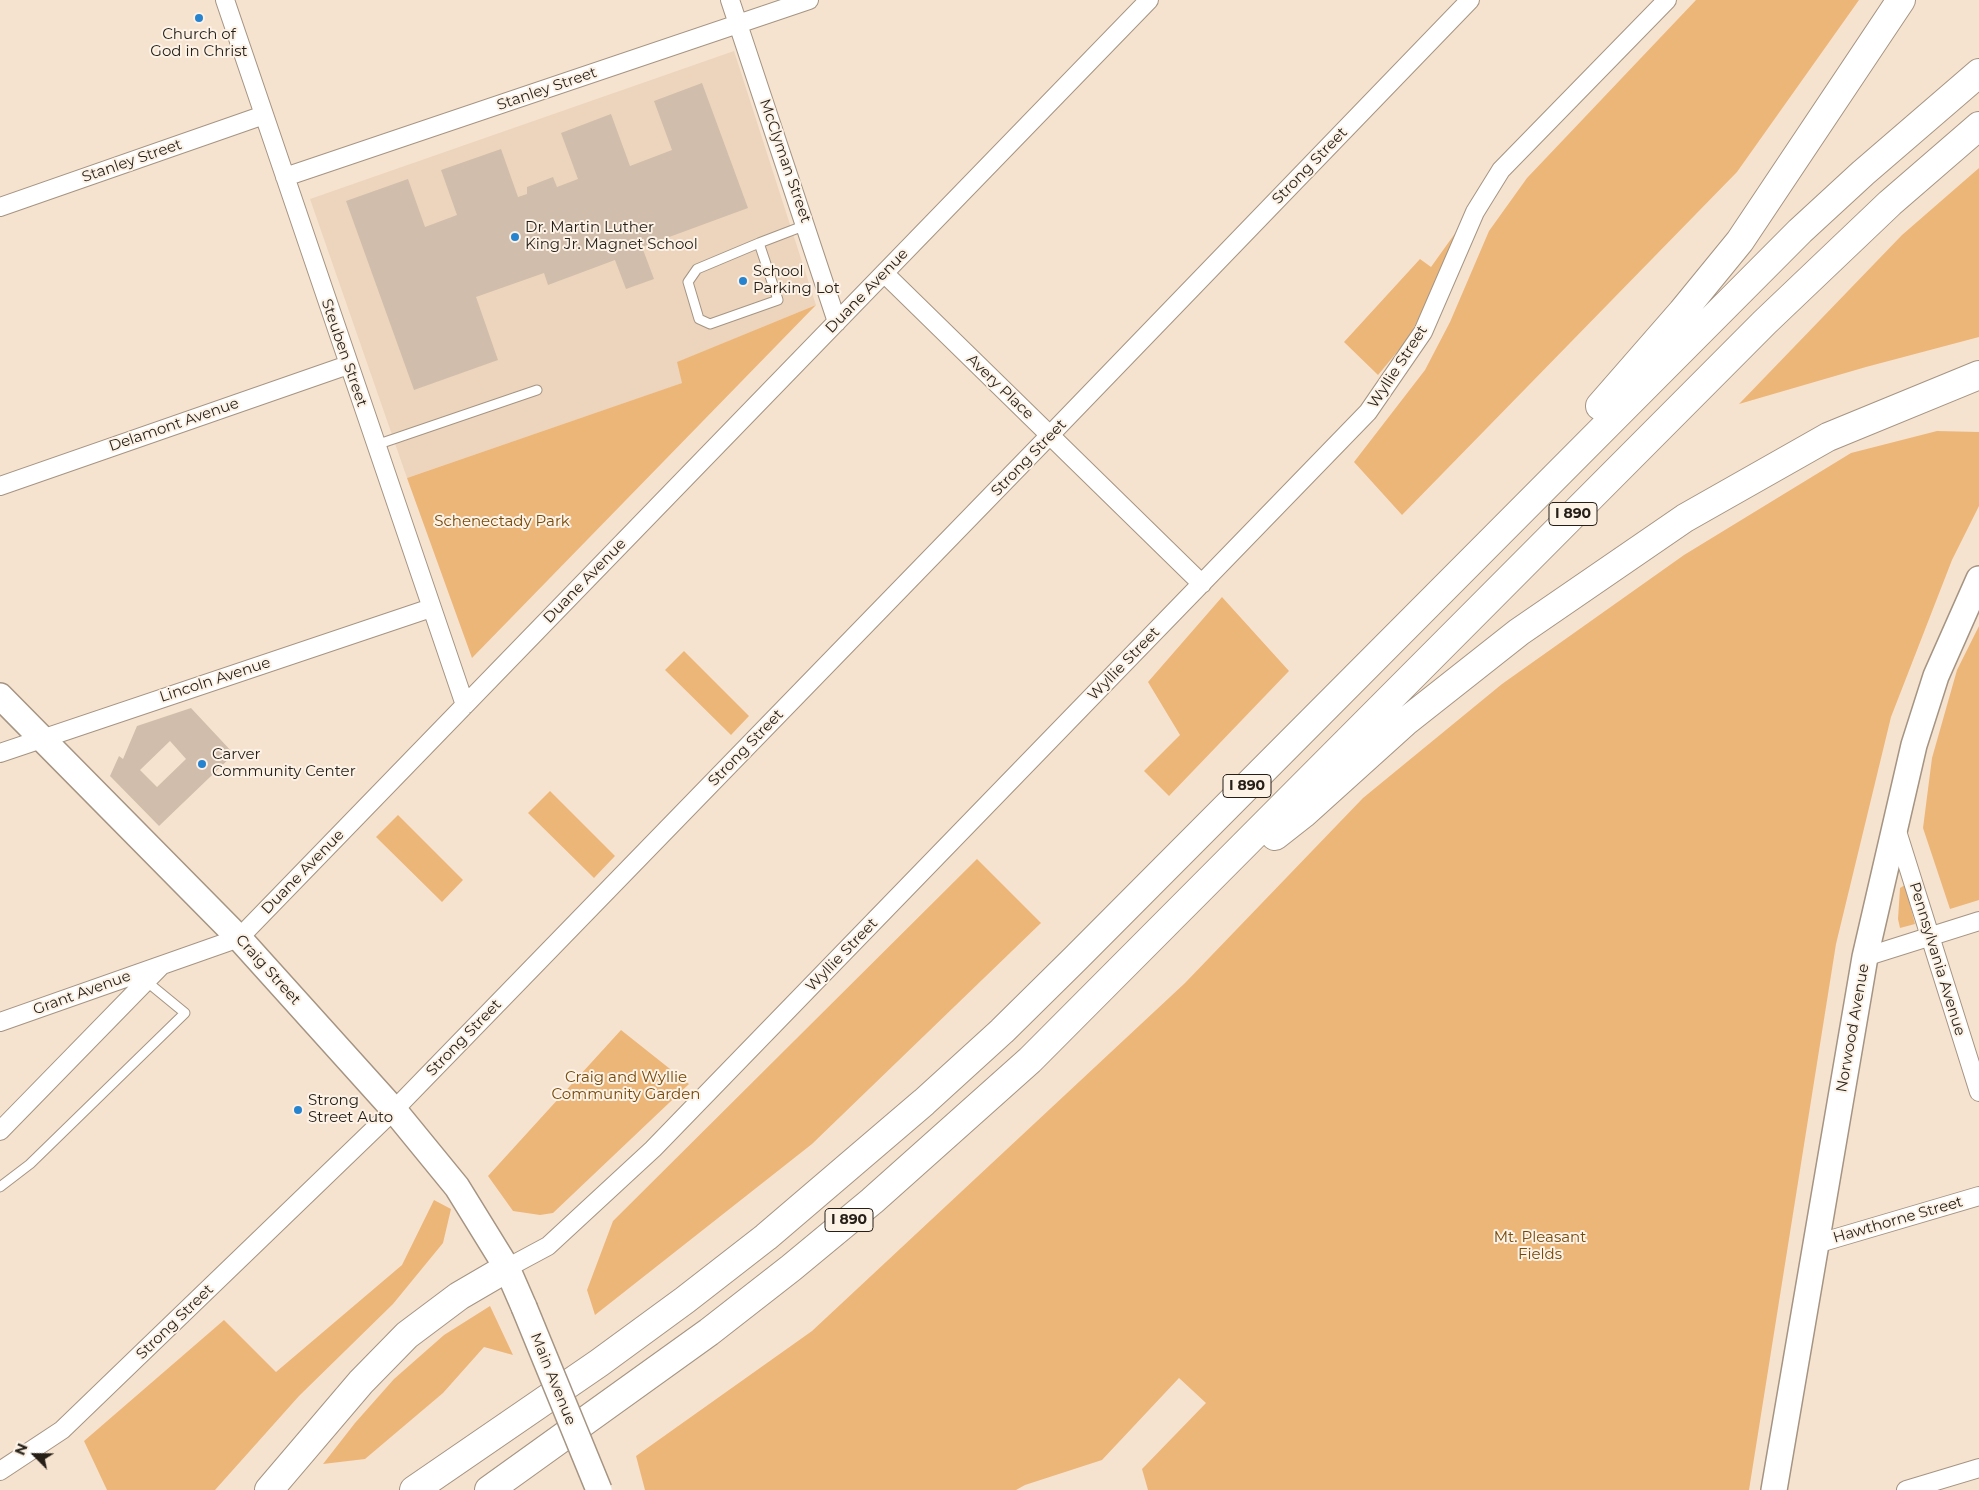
<!DOCTYPE html>
<style>
body{margin:0}
#map{position:relative;width:1979px;height:1490px;overflow:hidden;background:#f6e3cf;font-family:Montserrat,sans-serif}
canvas{display:block}
.north{position:absolute;left:10px;top:1430px;width:50px;height:50px;-webkit-text-stroke:4px #fdf2e6;paint-order:stroke;rotate:293deg;font-size:14px;font-weight:700;line-height:20px;text-align:center;color:#251f18}
.north::after{content:'';display:block;margin:auto;width:18px;height:22px;background:#251f18;clip-path:polygon(50% 0,100% 100%,50% 72%,0 100%)}
</style>
<div id="map">
<canvas width="1979" height="1490"></canvas>
<div class="north">N</div>
</div>
<script>
const context = document.querySelector('canvas').getContext('2d');
context.lineJoin = 'round';
function fillPath(path, color) { context.fillStyle = color; context.fill(path, 'evenodd'); }
const shape = rows => new Path2D(rows.map(r => 'M' + r).join(''));
function strokePath(path, color, width, dash) { context.strokeStyle = color; context.lineWidth = width; context.lineCap = dash ? 'butt' : 'round'; context.setLineDash(dash || []); context.stroke(path); }
function write(font, color, halo, rows, align = 'center') {
  context.font = font + ' Montserrat,sans-serif'; context.lineWidth = 4; context.setLineDash([]); context.textBaseline = 'middle'; context.strokeStyle = halo; context.fillStyle = color; for (const [text, x, y, turn = 0] of rows) {
    context.save(); context.translate(x, y); context.rotate((+turn || 0) * Math.PI / 180); context.textAlign = isNaN(turn) ? turn : align; if (halo) context.strokeText(text, 0, 0); context.fillText(text, 0, 0); context.restore();
  }
}
fillPath(shape([
 [734,51,816,305,678,362,683,383,407,478,310,199]
]), '#edd5bd');
fillPath(shape([
 [1696,0,1859,0,1737,172,1402,515,1354,462,1425,370,1450,322,1489,231,1527,178],
 [1979,168,1979,337,1866,367,1739,404,1902,235],
 [1456,232,1432,292,1408,339,1378,375,1344,342,1420,259,1431,267],
 [816,305,472,658,407,478,682,383,677,362],
 [1937,431,1979,432,1979,506,1952,560,1891,717,1836,944,1749,1490,1148,1490,1142,1469,1206,1403,1179,1378,1102,1460,1025,1485,1016,1490,645,1490,636,1456,812,1331,1185,983,1363,798,1502,684,1684,555,1851,453],
 [1222,597,1289,671,1169,796,1144,771,1180,735,1148,682],
 [1979,626,1979,900,1950,909,1923,828,1932,758,1957,670],
 [684,651,749,716,731,735,665,670],
 [550,791,615,856,594,878,528,813],
 [398,815,463,880,442,902,376,837],
 [977,859,1041,923,812,1144,595,1315,587,1290,613,1221],
 [1905,885,1915,924,1900,928,1898,919,1900,888],
 [621,1030,689,1084,553,1213,540,1215,513,1211,488,1176],
 [434,1200,451,1209,443,1243,393,1304,299,1396,215,1490,107,1490,84,1441,224,1320,276,1372,402,1265],
 [490,1306,513,1355,484,1347,443,1393,365,1459,323,1464,355,1423,394,1379,444,1335]
]), '#edb679');
fillPath(shape([
 [702,83,748,208,642,247,654,279,626,289,615,260,548,285,544,273,476,297,498,360,414,390,346,201,408,179,425,227,457,215,441,170,501,149,518,197,527,194,527,187,553,177,557,187,578,179,561,133,611,114,630,166,672,150,654,101],
 [191,708,234,754,159,826,110,776,119,756,123,759,137,726],
 [170,741,186,759,157,787,140,770]
]), '#d0bdab');
const lane = shape([
 [759,243,778,300,710,324,699,319,688,282,697,269,759,243,806,225],
 [376,445,537,390],
 [0,1187,30,1164,185,1013,146,981]
]);
const street = shape([
 [225,0,465,705],
 [730,0,837,322],
 [285,177,809,0],
 [0,207,264,115],
 [884,273,1202,584],
 [0,486,348,365],
 [0,753,431,608],
 [1896,828,1979,1092],
 [1865,957,1979,921],
 [0,1022,239,938,1149,0],
 [0,1131,160,967],
 [1816,1244,1979,1196],
 [507,1268,548,1246,653,1149,1368,412,1423,332,1475,212,1501,170,1667,0],
 [0,1471,62,1430,394,1110,1050,435,1470,0],
 [1906,1490,1979,1468]
]);
const secondary = shape([
 [0,696,239,938,394,1110,457,1187,507,1268,524,1307],
 [1774,1490,1865,957,1914,745,1936,676,1979,579]
]);
const highway = shape([
 [1600,406,1682,312,1740,241,1901,0],
 [1275,836,1303,814,1405,722,1519,632,1685,518,1828,437,1979,375],
 [269,1490,361,1382,407,1335,459,1296,507,1268],
 [414,1490,599,1363,685,1300,766,1237,924,1102,1002,1031,1075,959,1800,231,1863,173,1979,73],
 [489,1490,709,1332,791,1268,872,1201,1030,1060,1765,322,1890,203,1979,126]
]);
strokePath(lane, '#a59482', 11);
strokePath(street, '#a59482', 20);
strokePath(secondary, '#a59482', 28);
strokePath(highway, '#a59482', 30);
strokePath(lane, '#fff', 9);
strokePath(street, '#fff', 18);
strokePath(secondary, '#fff', 25);
strokePath(highway, '#fff', 28);
const secondaryBridge = shape([
 [524,1307,599,1490]
]);
strokePath(secondaryBridge, '#a59482', 28, []);
strokePath(secondaryBridge, '#fff', 25);
for (const [x, y, r, color] of [
 [199,18,5,"#2683cf"],
 [515,237,5,"#2683cf"],
 [743,281,5,"#2683cf"],
 [202,764,5,"#2683cf"],
 [298,1110,5,"#2683cf"]
]) { const dot = new Path2D(); dot.arc(x, y, r, 0, 2 * Math.PI); context.fillStyle = color; context.fill(dot); strokePath(dot, '#fdf2e6', 2); }
for (const [x, y, w] of [
 [1573,514,48],
 [1247,786,48],
 [849,1220,48]
]) { const box = new Path2D(); box.roundRect(x - w / 2, y - 11.5, w, 23, 4); context.fillStyle = '#fdf2e6'; context.fill(box); strokePath(box, '#251f18', 1); }
write('bold 14px', '#251f18', null, [
 ["I 890",1573,514],
 ["I 890",1247,786],
 ["I 890",849,1220]
]);
write('15px', '#251f18', '#fdf2e6', [
 ["Church of",199,35,"center"],
 ["God in Christ",199,52,"center"],
 ["Dr. Martin Luther",525,228],
 ["King Jr. Magnet School",525,245],
 ["School",753,272],
 ["Parking Lot",753,289],
 ["Carver",212,755],
 ["Community Center",212,772],
 ["Strong",308,1101],
 ["Street Auto",308,1118]
], 'left');
write('15px', '#251f18', '#fdf2e6', [
 ["Stanley Street",547,89,-19],
 ["Stanley Street",132,161,-19],
 ["McClyman Street",785,161,71],
 ["Strong Street",1310,166,-46],
 ["Duane Avenue",867,291,-46],
 ["Steuben Street",344,353,71],
 ["Wyllie Street",1398,367,-57],
 ["Avery Place",1000,387,44],
 ["Delamont Avenue",174,425,-19],
 ["Strong Street",1029,458,-46],
 ["Duane Avenue",585,581,-46],
 ["Wyllie Street",1124,664,-46],
 ["Lincoln Avenue",215,680,-18],
 ["Strong Street",746,748,-46],
 ["Duane Avenue",303,872,-46],
 ["Wyllie Street",842,955,-46],
 ["Pennsylvania Avenue",1937,959,73],
 ["Craig Street",268,970,48],
 ["Grant Avenue",82,993,-20],
 ["Norwood Avenue",1853,1028,-80],
 ["Strong Street",464,1038,-46],
 ["Hawthorne Street",1898,1220,-16],
 ["Strong Street",175,1322,-44],
 ["Main Avenue",553,1379,68]
]);
write('15px', '#764908', '#fdf2e6', [
 ["Schenectady Park",502,522],
 ["Craig and Wyllie",626,1078],
 ["Community Garden",626,1095],
 ["Mt. Pleasant",1540,1238],
 ["Fields",1540,1255]
]);
</script>
